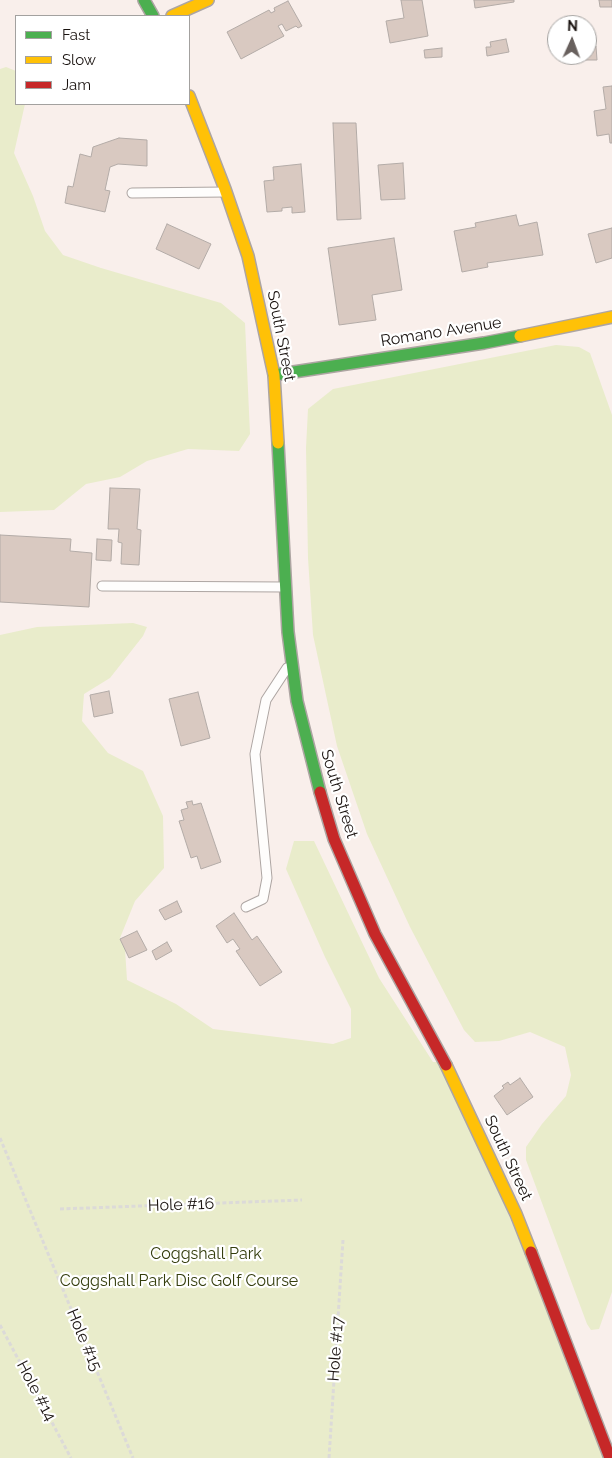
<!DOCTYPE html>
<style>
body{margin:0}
#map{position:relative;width:612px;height:1458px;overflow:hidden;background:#f9efeb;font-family:Raleway,sans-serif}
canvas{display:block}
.legend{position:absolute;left:15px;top:15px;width:175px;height:90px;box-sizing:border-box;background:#fff;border:1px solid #a3a19f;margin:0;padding:6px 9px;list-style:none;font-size:15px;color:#1a1310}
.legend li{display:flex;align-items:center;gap:10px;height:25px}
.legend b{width:25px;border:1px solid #a3a19f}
.north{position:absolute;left:547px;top:15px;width:50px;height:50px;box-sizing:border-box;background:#fff;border:1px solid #a3a19f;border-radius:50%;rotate:2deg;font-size:14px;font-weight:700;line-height:20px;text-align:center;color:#1a1310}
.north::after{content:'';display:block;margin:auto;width:18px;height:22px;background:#68605d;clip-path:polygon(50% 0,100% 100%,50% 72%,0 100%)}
</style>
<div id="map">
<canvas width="612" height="1458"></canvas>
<ul class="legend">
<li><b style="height:6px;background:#4caf50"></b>Fast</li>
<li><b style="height:6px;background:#ffc107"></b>Slow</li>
<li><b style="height:6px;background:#c62828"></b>Jam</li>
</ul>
<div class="north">N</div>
</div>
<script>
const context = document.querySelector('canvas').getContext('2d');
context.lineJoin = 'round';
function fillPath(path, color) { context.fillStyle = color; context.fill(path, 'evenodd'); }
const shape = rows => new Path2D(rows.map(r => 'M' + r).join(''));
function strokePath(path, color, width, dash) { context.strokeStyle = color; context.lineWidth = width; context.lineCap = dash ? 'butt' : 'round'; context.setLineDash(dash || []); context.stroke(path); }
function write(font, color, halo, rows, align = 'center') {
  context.font = font + ' Raleway,sans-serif'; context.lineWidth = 4.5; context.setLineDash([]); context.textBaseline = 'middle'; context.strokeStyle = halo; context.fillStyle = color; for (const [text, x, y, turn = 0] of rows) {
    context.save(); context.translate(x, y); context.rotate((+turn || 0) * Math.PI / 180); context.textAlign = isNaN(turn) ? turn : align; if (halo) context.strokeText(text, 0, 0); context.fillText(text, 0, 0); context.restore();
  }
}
fillPath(shape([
 [6,67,16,71,16,104,25,104,14,153,33,196,45,231,63,255,101,268,221,303,245,323,250,434,239,451,188,449,147,461,120,477,86,484,54,510,0,512,0,69],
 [556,345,579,347,590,353,612,415,612,1292,599,1329,591,1330,587,1324,526,1160,526,1147,542,1124,566,1096,571,1075,565,1047,530,1032,499,1041,475,1042,464,1030,410,927,367,834,337,746,313,635,308,558,306,448,308,409,333,389],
 [133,623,147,627,143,636,110,678,84,694,82,721,108,753,143,771,163,816,164,868,135,901,120,938,125,949,127,980,176,1004,213,1029,333,1044,351,1038,351,1009,325,957,286,869,294,841,314,841,379,978,433,1062,445,1062,610,1458,0,1458,0,635,37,627]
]), '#e9eccb');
const building = shape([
 [401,0,422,0,428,36,390,43,386,21,404,18,401,0],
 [474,0,514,0,514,2,475,8,474,0],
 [599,0,612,0,612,7,600,7,599,0],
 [288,1,302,26,298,28,296,26,286,31,282,24,278,26,284,36,241,59,227,32,269,10,271,13,275,11,274,8,288,1],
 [506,39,509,52,487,56,486,47,491,47,490,42,506,39],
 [587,46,596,46,597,60,585,60,585,55,587,55,587,46],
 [442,48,442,57,425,58,424,50,442,48],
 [612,86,612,143,610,143,609,134,597,136,594,111,606,109,603,87,612,86],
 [333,123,356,123,361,219,337,220,333,123],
 [119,138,147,140,147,166,118,164,110,167,105,190,110,191,105,212,65,203,68,186,73,187,80,154,91,157,93,147,119,138],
 [403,163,405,199,381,200,378,165,403,163],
 [301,164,305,212,292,213,292,207,282,208,282,211,267,212,264,181,274,180,273,167,301,164],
 [516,215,519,226,537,222,543,255,487,263,488,267,462,272,454,231,476,227,475,223,516,215],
 [167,224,211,244,199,269,156,249,167,224],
 [612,228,612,258,596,263,588,234,612,228],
 [394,238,402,290,372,295,376,320,339,325,328,248,394,238],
 [110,488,140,489,137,529,141,530,139,565,121,564,122,543,118,542,119,529,108,529,110,488],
 [0,535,71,539,70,551,92,553,89,607,0,602,0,535],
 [97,539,112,540,111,561,96,560,97,539],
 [109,691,113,713,94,717,90,695,109,691],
 [198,692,210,738,181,746,169,699,198,692],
 [192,801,193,805,201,803,221,862,201,869,197,856,191,858,179,821,184,820,181,810,188,808,186,802,192,801],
 [177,901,182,912,165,920,159,910,177,901],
 [234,913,252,940,257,936,282,972,260,986,236,951,240,949,233,939,227,943,216,926,234,913],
 [137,931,147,950,129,958,120,939,137,931],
 [167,942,172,951,156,960,152,951,167,942],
 [520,1078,533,1097,507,1115,494,1096,504,1088,502,1086,508,1082,510,1085,520,1078]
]);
fillPath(building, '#d9c9c1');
strokePath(building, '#b3aba7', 1);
const lane = shape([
 [132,193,226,192],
 [102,586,285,587],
 [246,907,263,899,267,878,255,754,266,700,287,668]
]);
const fast = shape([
 [144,0,153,16],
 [274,375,484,343,520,336],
 [278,443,288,632,297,701,320,792]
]);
const slow = shape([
 [172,16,208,0],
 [189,96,225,189,248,256,274,375,278,443],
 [520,336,612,317],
 [446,1065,516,1214,531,1252]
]);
const jam = shape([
 [320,792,334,839,375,934,446,1065],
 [531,1252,610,1458]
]);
strokePath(lane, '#ada5a2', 11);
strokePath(fast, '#ada5a2', 14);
strokePath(slow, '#ada5a2', 14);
strokePath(jam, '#ada5a2', 14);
strokePath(shape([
 [0,1138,133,1458],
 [60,1209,302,1200],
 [0,1325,71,1458],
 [329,1458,343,1240]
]), '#dcdad8', 3, [4, 2.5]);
strokePath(lane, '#fefdfc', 9);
strokePath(fast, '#4caf50', 11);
strokePath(slow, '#ffc107', 11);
strokePath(jam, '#c62828', 11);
write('16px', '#1a1310', '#fff', [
 ["Romano Avenue",441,332,-9],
 ["South Street",281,336,79],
 ["South Street",339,794,73],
 ["South Street",508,1158,65],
 ["Hole #16",181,1205,-2],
 ["Hole #15",84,1340,67],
 ["Hole #17",336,1349,-86],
 ["Hole #14",36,1391,62]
]);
write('16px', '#353e0e', '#fff', [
 ["Coggshall Park",206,1254],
 ["Coggshall Park Disc Golf Course",179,1281]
]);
</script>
